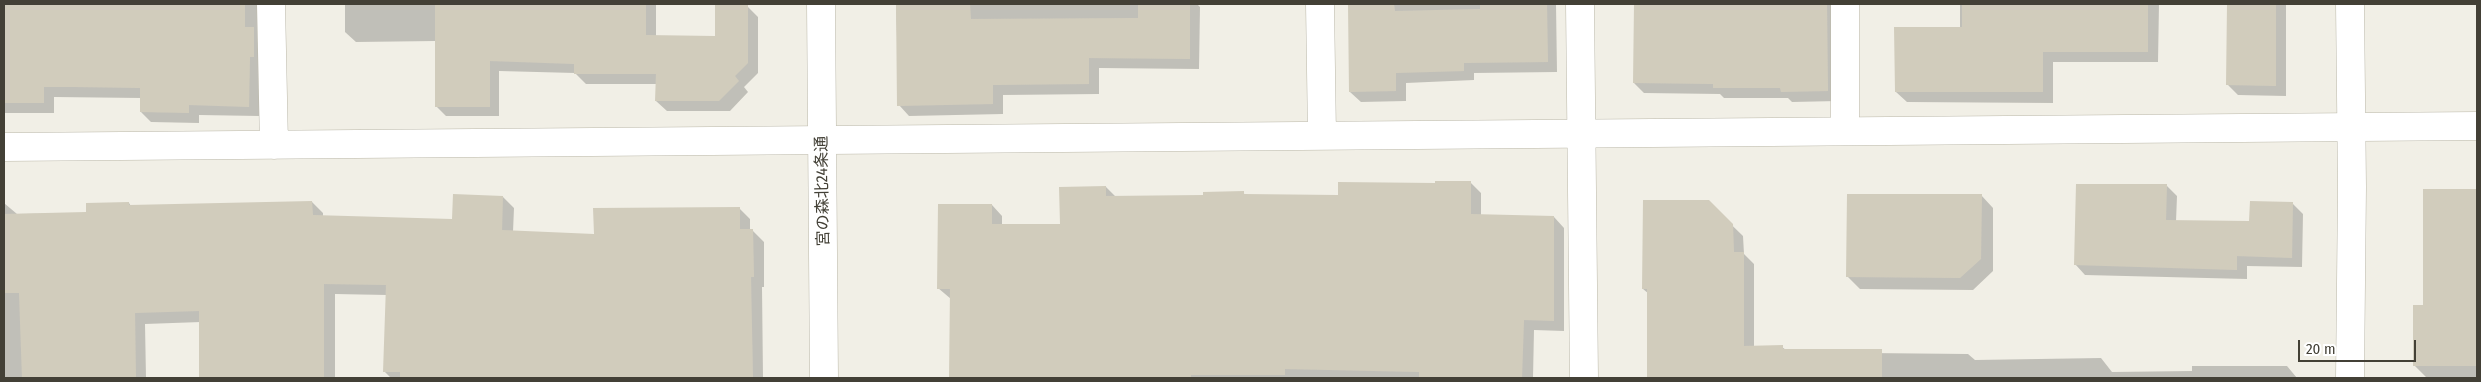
<!DOCTYPE html>
<meta charset="utf-8">
<style>
body{margin:0}
#map{position:relative;width:2481px;height:382px;overflow:hidden;background:#f1efe6;font-family:"Fira Sans Condensed",sans-serif}
canvas{display:block}
.frame{position:absolute;inset:0;border:5px solid #434036;pointer-events:none}
.scale{position:absolute;left:2298px;top:340px;width:118px;height:22px;box-sizing:border-box;border:2px solid #434036;border-top:0;padding-left:6px;font-size:15px;line-height:18px;white-space:nowrap;color:#434036;-webkit-text-stroke:4px #fff;paint-order:stroke}
</style>
<div id="map">
<canvas width="2481" height="382"></canvas>
<div class="frame"></div>
<div class="scale">20 m</div>
</div>
<script>
const context = document.querySelector('canvas').getContext('2d');
context.lineJoin = 'round';
function fillPath(path, color) { context.fillStyle = color; context.fill(path, 'evenodd'); }
const shape = rows => new Path2D(rows.map(r => 'M' + r).join(''));
function strokePath(path, color, width, dash) { context.strokeStyle = color; context.lineWidth = width; context.lineCap = dash ? 'butt' : 'round'; context.setLineDash(dash || []); context.stroke(path); }
function write(font, color, halo, rows, align = 'center') {
  context.font = font + ' "Fira Sans Condensed","Noto Sans JP",sans-serif'; context.lineWidth = 4.5; context.setLineDash([]); context.textBaseline = 'middle'; context.strokeStyle = halo; context.fillStyle = color; for (const [text, x, y, turn = 0] of rows) {
    context.save(); context.translate(x, y); context.rotate((+turn || 0) * Math.PI / 180); context.textAlign = isNaN(turn) ? turn : align; if (halo) context.strokeText(text, 0, 0); context.fillText(text, 0, 0); context.restore();
  }
}
fillPath(shape([
 [4,4,265,4,260,67,259,116,199,115,199,123,151,122,141,112,141,98,54,97,54,113,4,113],
 [345,4,656,4,656,37,716,37,748,7,758,17,758,73,744,87,748,92,730,111,667,111,656,101,657,84,586,84,575,73,499,71,499,116,446,116,436,106,436,41,356,42,345,32],
 [896,4,1197,4,1200,7,1199,69,1099,68,1099,94,1003,95,1003,114,909,116,899,105],
 [1381,4,1556,4,1557,72,1474,73,1474,80,1406,83,1406,101,1361,102,1350,92],
 [1635,4,1830,4,1837,12,1838,101,1792,102,1788,98,1724,98,1720,94,1644,93,1634,83],
 [1960,4,2159,4,2158,62,2053,62,2053,103,1907,102,1896,92,1960,28],
 [2228,4,2286,4,2286,96,2238,95,2228,85],
 [1470,182,1481,193,1481,216,1554,217,1564,228,1564,331,1534,330,1533,378,950,378,951,299,938,288,992,205,1002,216,1002,225,1061,225,1106,187,1116,197,1204,197,1243,193,1246,195,1339,196],
 [2167,186,2177,196,2176,222,2251,223,2293,204,2303,214,2302,267,2247,266,2247,279,2085,275,2075,264],
 [2424,190,2477,191,2477,377,2426,377,2414,365,2424,306],
 [1981,195,1993,208,1993,271,1973,290,1860,289,1847,276],
 [503,197,514,208,513,232,595,236,739,208,750,219,750,231,753,231,764,242,764,287,762,287,763,378,391,378,384,371,387,295,335,294,335,378,201,378,201,322,145,324,146,378,4,378,4,203,17,214,87,213,129,203,131,206,312,202,323,213,323,217,454,220],
 [1708,202,1743,236,1744,254,1754,264,1754,347,1782,347,1786,350,1868,353,1968,354,1975,360,2101,358,2112,372,2192,371,2192,366,2287,366,2297,378,1649,378,1649,294,1643,289]
]), '#0003');
fillPath(shape([
 [4,4,245,4,245,27,254,27,254,57,250,57,249,107,189,105,189,113,140,112,140,88,75,87,44,87,44,103,4,103],
 [435,4,646,4,646,35,715,36,715,5,748,5,748,63,735,76,739,81,719,101,655,101,656,74,574,74,574,64,490,61,490,107,435,107],
 [896,4,970,4,971,19,1138,18,1138,4,1190,4,1190,59,1089,58,1089,84,993,85,993,104,897,106],
 [1394,4,1395,11,1480,9,1480,5,1547,4,1548,62,1464,63,1464,71,1396,73,1396,91,1349,92,1348,5],
 [1634,4,1827,4,1828,91,1781,92,1780,88,1713,88,1713,84,1633,83],
 [1962,4,2148,4,2148,52,2043,52,2043,92,1895,92,1894,27,1962,27],
 [2227,4,2276,4,2276,86,2226,85],
 [1435,181,1471,181,1471,214,1554,216,1554,321,1524,320,1522,378,1419,378,1419,372,1285,369,1285,375,1191,375,1191,378,949,378,950,289,937,289,938,204,992,204,992,224,1060,224,1059,187,1106,186,1106,196,1203,195,1203,192,1244,191,1244,194,1338,195,1338,182,1435,183],
 [2076,184,2167,184,2166,220,2249,221,2250,201,2293,202,2292,258,2237,256,2237,270,2074,265],
 [2423,189,2477,189,2476,366,2413,366,2413,305,2423,305],
 [453,194,503,196,502,230,594,234,593,208,740,207,740,229,753,229,754,277,751,277,753,378,400,378,400,372,383,372,386,285,324,284,324,378,199,378,199,311,135,313,136,378,22,378,19,293,4,293,4,214,86,212,86,203,129,202,129,205,312,201,313,215,452,219],
 [1847,194,1982,194,1981,259,1960,278,1846,277],
 [1643,200,1709,200,1733,224,1734,252,1744,252,1744,346,1783,345,1783,349,1882,349,1882,378,1647,378,1647,289,1642,289]
]), '#d1ccbc');
const minor = shape([
 [271,4,274,145],
 [1320,4,1322,136],
 [1580,4,1584,378],
 [1845,4,1845,130],
 [4,147,2477,126]
]);
const tertiary = shape([
 [821,4,824,378],
 [2350,378,2352,187,2350,4]
]);
strokePath(minor, '#bbb8a9', 29);
strokePath(tertiary, '#bbb8a9', 29);
strokePath(minor, '#fff', 28);
strokePath(tertiary, '#fff', 28);
write('16px', '#434036', '#fff', [
 ["宮の森北24条通",823,191,-91]
]);
</script>
